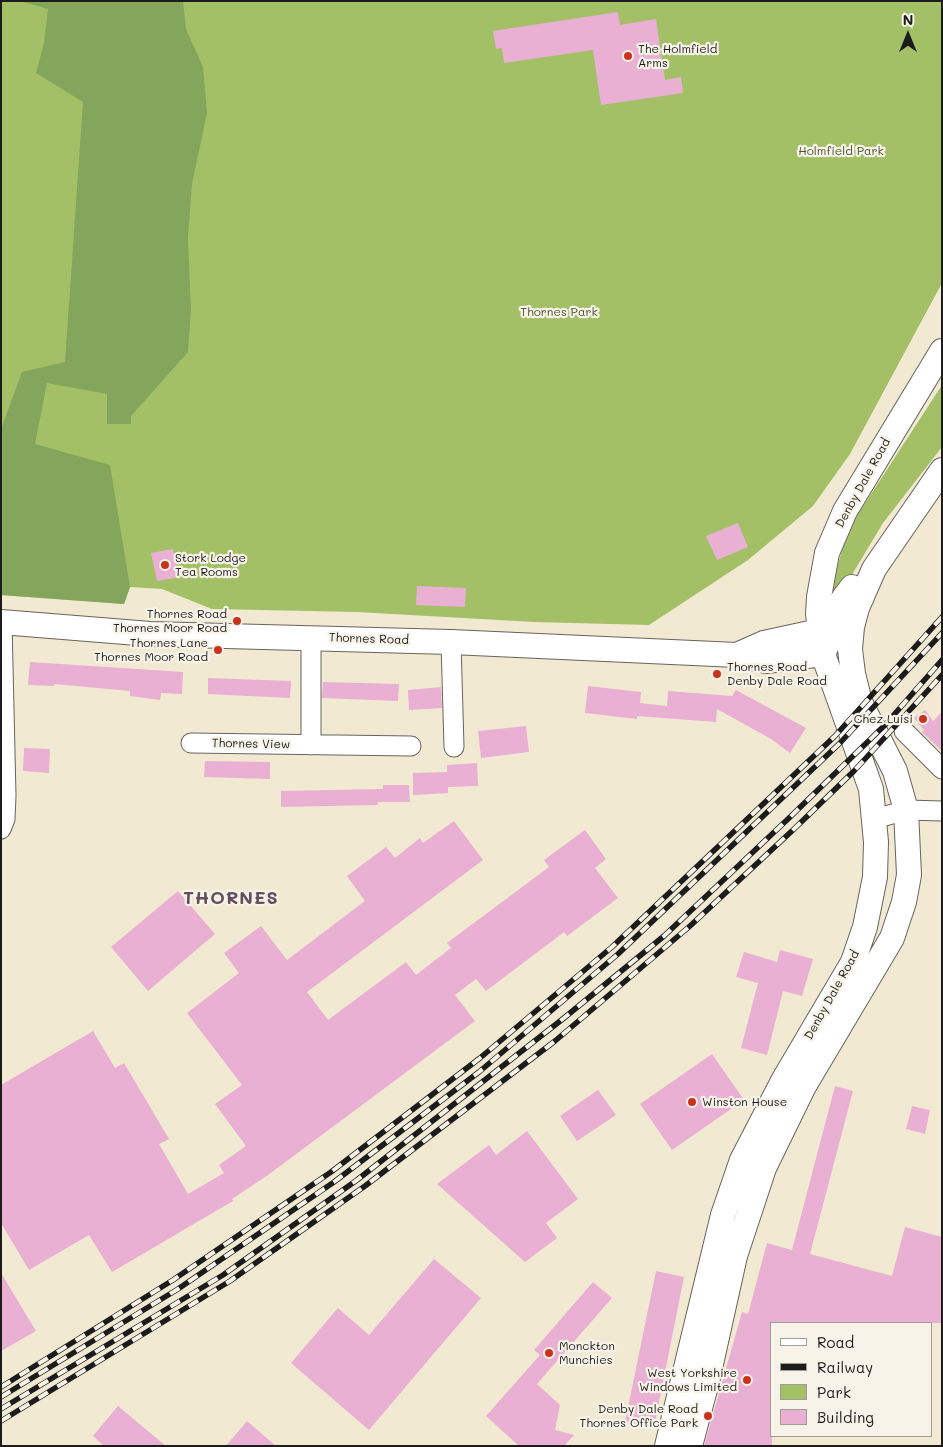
<!DOCTYPE html>
<style>
body{margin:0}
#map{position:relative;width:943px;height:1447px;overflow:hidden;background:#f2e9d3;font-family:Mali,sans-serif}
canvas{display:block}
.frame{position:absolute;inset:0;border:2px solid #1c1c1c;pointer-events:none}
.legend{position:absolute;left:770px;top:1322px;width:162px;height:115px;box-sizing:border-box;background:#f7f3e8;border:1px solid #9f9d96;margin:0;padding:6px 9px;list-style:none;font-size:15px;color:#1c1c1c}
.legend li{display:flex;align-items:center;gap:10px;height:25px}
.legend b{width:25px;border:1px solid #9f9d96}
.north{position:absolute;left:883px;top:10px;width:50px;height:50px;-webkit-text-stroke:4px #f7f3e8;paint-order:stroke;rotate:0deg;font-size:14px;font-weight:700;line-height:20px;text-align:center;color:#1c1c1c}
.north::after{content:'';display:block;margin:auto;width:18px;height:22px;background:#1c1c1c;clip-path:polygon(50% 0,100% 100%,50% 72%,0 100%)}
</style>
<div id="map">
<canvas width="943" height="1447"></canvas>
<div class="frame"></div>
<ul class="legend">
<li><b style="height:6px;background:#fff"></b>Road</li>
<li><b style="height:6px;background:#1c1c1c"></b>Railway</li>
<li><b style="height:14px;background:#a4c067"></b>Park</li>
<li><b style="height:14px;background:#e9b0d3"></b>Building</li>
</ul>
<div class="north">N</div>
</div>
<script>
const context = document.querySelector('canvas').getContext('2d');
context.lineJoin = 'round';
function fillPath(path, color) { context.fillStyle = color; context.fill(path, 'evenodd'); }
const shape = rows => new Path2D(rows.map(r => 'M' + r).join(''));
function strokePath(path, color, width, dash) { context.strokeStyle = color; context.lineWidth = width; context.lineCap = dash ? 'butt' : 'round'; context.setLineDash(dash || []); context.stroke(path); }
function write(font, color, halo, rows, align = 'center') {
  context.font = font + ' Mali,sans-serif'; context.lineWidth = 4.5; context.setLineDash([]); context.textBaseline = 'middle'; context.strokeStyle = halo; context.fillStyle = color; for (const [text, x, y, turn = 0] of rows) {
    context.save(); context.translate(x, y); context.rotate((+turn || 0) * Math.PI / 180); context.textAlign = isNaN(turn) ? turn : align; if (halo) context.strokeText(text, 0, 0); context.fillText(text, 0, 0); context.restore();
  }
}
fillPath(shape([
 [1,1,942,1,942,283,850,454,813,506,748,560,649,625,534,622,357,612,212,609,162,589,130,587,124,604,1,595],
 [942,385,942,447,883,523,832,608,832,587,847,531]
]), '#a4c067');
fillPath(shape([
 [20,1,183,1,186,29,203,67,207,113,192,184,188,238,191,310,188,352,131,416,131,424,107,424,107,394,47,383,35,444,110,465,130,587,124,604,1,595,1,429,22,372,65,362,83,102,36,73,44,43,48,9]
]), '#83a65c');
fillPath(shape([
 [618,12,620,25,656,19,665,80,681,77,683,93,601,105,593,50,504,63,502,48,496,49,493,31],
 [738,523,748,547,717,560,706,536],
 [173,549,179,577,157,581,151,553],
 [417,586,466,588,465,607,416,605],
 [30,662,183,672,182,694,161,693,160,700,130,696,130,691,54,684,54,686,28,685],
 [208,678,291,681,290,698,208,694],
 [323,682,399,684,398,701,322,698],
 [588,686,641,692,640,703,667,706,668,691,732,696,736,690,806,728,790,753,771,739,717,709,716,722,637,716,637,719,585,713],
 [441,687,442,708,409,710,408,690],
 [925,710,933,721,942,712,942,751,922,732,924,730,914,718],
 [526,726,529,752,481,758,478,731],
 [24,748,50,749,49,773,23,771],
 [205,761,270,762,270,779,204,777],
 [477,763,478,786,448,787,448,793,413,795,413,773,447,772,447,765],
 [383,785,409,785,410,802,377,802,378,805,281,807,281,791,383,789],
 [454,821,483,860,307,992,328,1020,406,962,416,975,451,948,447,943,549,867,544,860,585,830,606,859,595,868,618,898,567,936,564,932,486,991,476,979,455,995,475,1021,268,1175,232,1199,233,1201,112,1272,89,1235,29,1270,1,1223,1,1085,93,1031,115,1068,124,1063,169,1139,159,1144,188,1194,224,1173,219,1165,246,1146,215,1104,242,1085,187,1013,239,973,224,953,261,926,287,960,365,901,347,876,386,847,395,858,420,838,423,843],
 [178,891,215,934,148,991,111,947],
 [780,950,813,959,802,996,783,991,767,1055,741,1048,758,983,736,977,744,952,777,962],
 [712,1054,744,1100,672,1150,640,1104],
 [835,1086,853,1091,810,1254,892,1276,905,1227,942,1237,942,1323,772,1323,772,1446,704,1446,742,1312,748,1314,767,1243,792,1250],
 [598,1090,616,1115,577,1141,560,1116],
 [912,1106,930,1110,925,1134,906,1129],
 [527,1131,578,1199,546,1223,557,1238,525,1262,437,1184,489,1145,496,1155],
 [434,1259,481,1298,369,1430,291,1363,338,1308,369,1335],
 [656,1271,684,1277,654,1427,625,1422],
 [1,1273,36,1331,1,1351],
 [593,1282,612,1298,537,1384,560,1405,555,1430,574,1435,564,1446,519,1446,486,1416,540,1355,534,1350],
 [118,1406,166,1446,104,1446,93,1436],
 [247,1421,276,1446,226,1446]
]), '#e9b0d3');
const minor = shape([
 [451,642,454,747],
 [904,731,942,769],
 [191,743,411,746],
 [311,745,311,637],
 [875,819,906,810,942,811],
 [1,829,5,819,6,796,2,622]
]);
const major = shape([
 [1,622,150,634,451,642,737,655,766,661,823,654],
 [824,652,831,636,843,599,852,587],
 [737,655,764,643,819,631],
 [667,1446,723,1215,742,1160,784,1079,853,962,865,927,875,877,876,842,871,789,823,654,818,614,819,597,827,553,845,511,942,351],
 [690,1446,707,1382,735,1256,764,1168,804,1086,892,938,904,902,909,875,906,810,895,771,860,702,853,674,850,649,852,627,857,608,874,569,942,470]
]);
strokePath(minor, '#67645c', 21);
strokePath(major, '#67645c', 26);
strokePath(minor, '#fff', 19);
strokePath(major, '#fff', 24);
const rail = shape([
 [1,1387,173,1280,331,1172,480,1058,612,947,835,736,942,617],
 [1,1397,178,1289,334,1182,479,1072,618,954,840,743,942,633],
 [1,1409,223,1275,357,1180,564,1018,664,936,788,819,885,725,942,660],
 [1,1421,230,1281,365,1186,555,1041,690,926,794,829,854,771,942,675]
]);
strokePath(rail, '#1c1c1c', 5.5);
strokePath(rail, '#f7f3e8', 4, [11]);
for (const [x, y, r, color] of [
 [628,56,5,"#c8321e"],
 [165,565,5,"#c8321e"],
 [237,621,5,"#c8321e"],
 [218,650,5,"#c8321e"],
 [717,674,5,"#c8321e"],
 [923,719,5,"#c8321e"],
 [692,1102,5,"#c8321e"],
 [549,1353,5,"#c8321e"],
 [747,1380,5,"#c8321e"],
 [708,1416,5,"#c8321e"]
]) { const dot = new Path2D(); dot.arc(x, y, r, 0, 2 * Math.PI); context.fillStyle = color; context.fill(dot); strokePath(dot, '#f7f3e8', 2); }
write('12px', '#1c1c1c', '#f7f3e8', [
 ["The Holmfield",638,49],
 ["Arms",638,63],
 ["Stork Lodge",175,558],
 ["Tea Rooms",175,572],
 ["Thornes Road",227,614,"right"],
 ["Thornes Moor Road",227,628,"right"],
 ["Thornes Lane",208,643,"right"],
 ["Thornes Moor Road",208,657,"right"],
 ["Thornes Road",727,667],
 ["Denby Dale Road",727,681],
 ["Chez Luisi",913,719,"right"],
 ["Winston House",702,1102],
 ["Monckton",559,1346],
 ["Munchies",559,1360],
 ["West Yorkshire",737,1373,"right"],
 ["Windows Limited",737,1387,"right"],
 ["Denby Dale Road",698,1409,"right"],
 ["Thornes Office Park",698,1423,"right"]
], 'left');
write('12px', '#4c5536', '#f7f3e8', [
 ["Holmfield Park",841,151],
 ["Thornes Park",559,312]
]);
write('12px', '#1c1c1c', '#f7f3e8', [
 ["Denby Dale Road",863,483,-61],
 ["Thornes Road",369,639,2],
 ["Thornes View",251,744,1],
 ["Denby Dale Road",832,995,-61]
]);
context.letterSpacing = '1px';
write('bold 18px', '#64505c', '#f7f3e8', [
 ["THORNES",231,898]
]);
context.letterSpacing = '0px';
</script>
